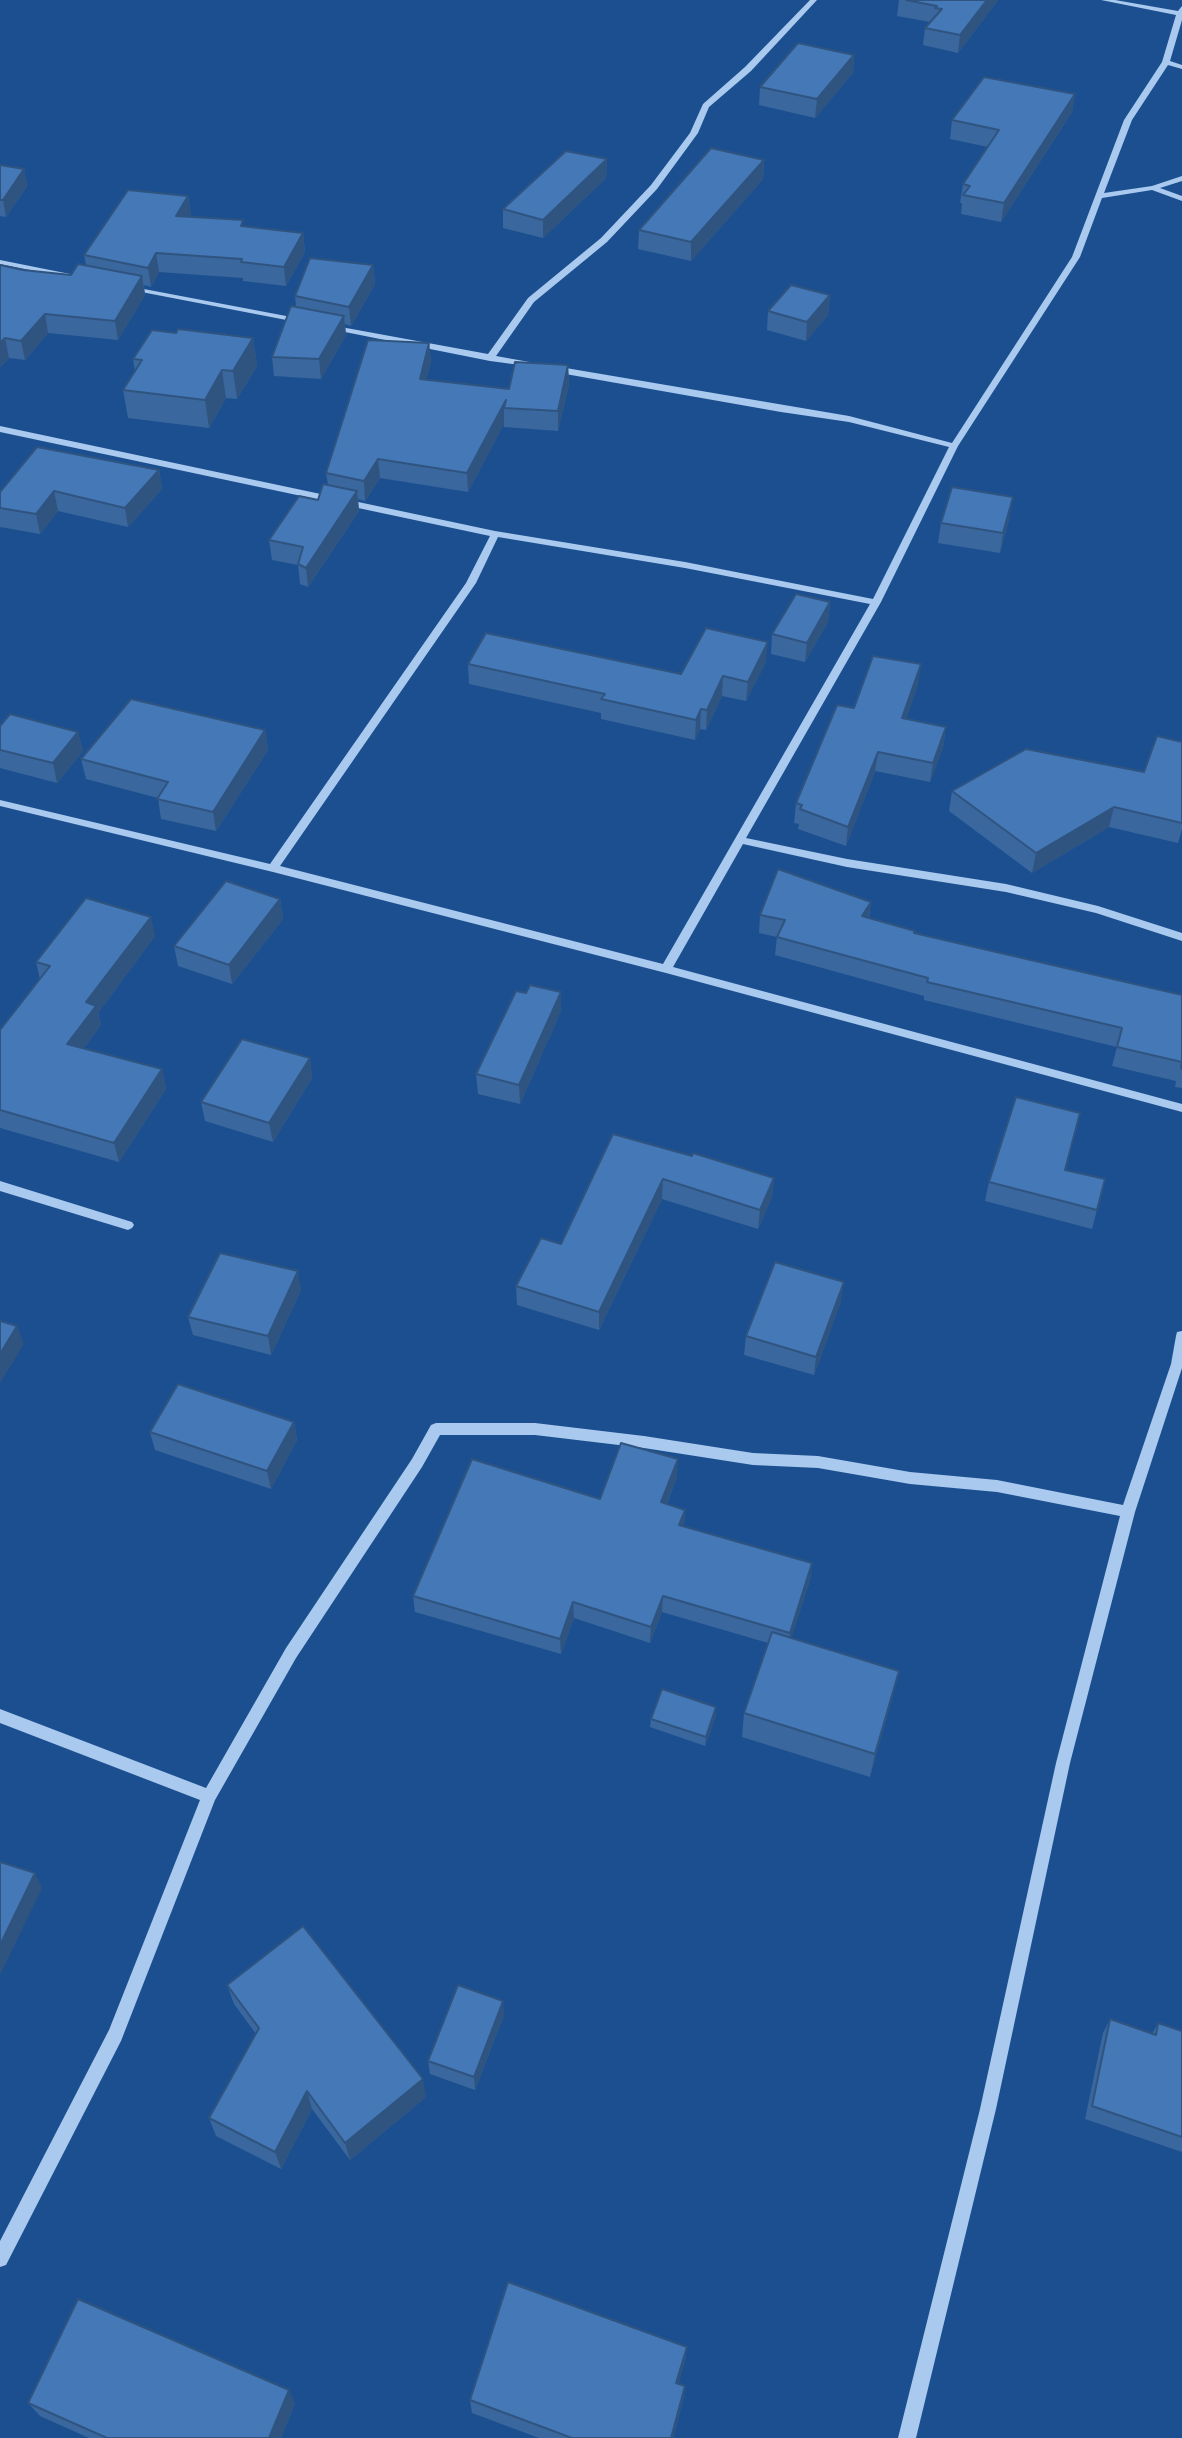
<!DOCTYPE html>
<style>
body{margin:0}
canvas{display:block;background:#1b4f8f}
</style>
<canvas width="1182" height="2438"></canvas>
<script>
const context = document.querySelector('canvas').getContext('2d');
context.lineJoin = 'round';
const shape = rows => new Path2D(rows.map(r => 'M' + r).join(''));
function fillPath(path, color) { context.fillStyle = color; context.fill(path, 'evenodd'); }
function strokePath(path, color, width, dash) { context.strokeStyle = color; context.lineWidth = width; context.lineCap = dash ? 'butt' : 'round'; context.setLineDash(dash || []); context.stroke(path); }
fillPath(shape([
 [810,0,817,0,751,71,709,107,698,133,657,189,607,242,534,302,496,356,535,363,535,367,490,361,330,329,326,327,330,325,488,354,528,298,601,238,651,185,690,133,703,104,745,67,810,0],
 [1101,0,1115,0,1178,11,1182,6,1182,20,1170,61,1182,65,1182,69,1168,65,1132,120,1104,193,1152,186,1182,176,1182,181,1160,188,1182,196,1182,201,1152,190,1102,198,1080,257,958,446,881,602,746,838,847,859,1006,884,1098,906,1182,933,1182,941,1096,913,1006,892,847,867,743,844,673,967,1182,1104,1182,1112,666,973,273,872,0,806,0,800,270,864,466,583,490,536,0,432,0,426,495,531,685,562,873,599,949,447,849,422,781,412,554,372,550,369,554,366,849,416,952,443,1072,257,1124,120,1162,62,1176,15,1101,0],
 [498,537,685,568,870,604,663,964,280,866,476,583,498,537],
 [0,260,75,275,79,277,75,279,0,264,0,260],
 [128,286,302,319,306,321,302,323,131,290,127,288,128,286],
 [0,1181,132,1222,134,1225,132,1228,128,1230,0,1191,0,1181],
 [1182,1331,1182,1368,1135,1512,1070,1763,996,2109,916,2438,898,2438,980,2109,1056,1763,1120,1516,997,1492,910,1484,818,1468,753,1465,644,1448,535,1435,440,1435,422,1467,296,1658,215,1800,121,2041,6,2265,0,2267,0,2241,109,2030,200,1800,0,1723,0,1709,206,1788,286,1648,412,1459,431,1425,436,1423,535,1423,644,1436,753,1453,818,1456,910,1472,997,1480,1123,1505,1171,1364,1176,1336,1177,1332,1182,1331]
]), '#a9c9ee');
fillPath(shape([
 [899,0,998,0,958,53,923,45,925,28,930,22,897,16],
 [854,55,853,73,815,118,759,105,760,87],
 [1075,94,1072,112,1001,222,961,214,962,203,960,203,963,184,988,147,950,139,952,120],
 [607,159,606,178,543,238,503,228,503,209],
 [764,160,763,179,691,261,638,249,639,230],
 [0,165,24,169,27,186,6,217,0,216],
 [188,196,191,215,189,217,244,227,303,233,305,252,286,286,243,281,243,278,159,272,151,287,144,285,145,295,118,340,48,333,25,360,9,358,0,367,0,265,23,270,71,275,86,265,84,255],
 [373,265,375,284,351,326,345,324,346,335,321,379,274,376,272,357,296,307,295,296],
 [830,295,828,315,806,341,767,330,768,311],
 [176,333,253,338,257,366,237,399,226,398,209,428,128,418,123,390,135,371,133,359],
 [429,343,431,362,426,380,509,389,568,365,569,385,558,431,504,427,504,424,468,492,380,478,365,501,358,499,359,511,308,587,300,584,298,565,272,560,269,540,318,500,328,485,326,473],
 [159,470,162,489,128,527,58,511,40,534,0,527,0,492],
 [1010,516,1000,553,938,543,941,523],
 [830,602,828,622,805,662,771,654,772,634],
 [766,662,746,701,722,696,706,730,700,729,695,740,601,719,601,713,469,684,468,664,681,674],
 [918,684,906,719,946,727,943,747,930,782,875,771,846,846,798,829,799,824,794,823,796,803,854,708],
 [0,726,78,732,83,751,57,783,0,768],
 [265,730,268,750,216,831,161,819,158,798,86,779,81,759],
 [1182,742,1182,829,1178,843,1109,827,1032,873,949,811,952,791,1144,772],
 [280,899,283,919,232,984,178,966,174,946],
 [871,902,869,918,1182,1018,1182,1088,1175,1087,1176,1081,1112,1066,1117,1047,924,1000,924,996,775,955,777,937,759,933,760,915],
 [155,936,98,1013,101,1025,84,1048,162,1069,166,1089,119,1162,0,1128,0,1030,40,979,36,962],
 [561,992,561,1011,520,1104,478,1094,476,1074,526,993],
 [310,1058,312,1078,273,1142,205,1121,201,1102],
 [692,1156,774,1178,772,1197,758,1229,662,1199,599,1330,517,1305,516,1286,561,1244],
 [1065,1170,1105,1179,1092,1229,985,1201,989,1182],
 [301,1290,271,1355,193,1335,188,1317],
 [841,1301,814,1375,744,1355,746,1336],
 [294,1422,297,1440,271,1489,155,1450,150,1432],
 [677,1476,667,1504,685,1510,684,1526,812,1563,810,1580,791,1638,893,1695,870,1777,742,1737,744,1713,768,1643,662,1612,650,1643,574,1618,561,1654,415,1612,413,1596,600,1499],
 [716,1715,705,1746,650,1727,651,1719],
 [227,1985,426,2097,350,2160,312,2109,281,2169,216,2136,209,2118,256,2034,234,2004],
 [504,2015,475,2090,430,2074,428,2061],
 [1110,2019,1152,2034,1158,2023,1182,2031,1182,2152,1085,2119,1103,2033],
 [687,2347,685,2361,678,2384,685,2386,683,2400,673,2438,539,2438,472,2413,470,2400],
 [28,2403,295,2403,281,2438,89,2438,40,2416]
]), '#3a679d');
fillPath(shape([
 [987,0,998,0,958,53,960,35],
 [854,55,853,73,815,118,817,99],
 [1075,94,1072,112,1001,222,1004,203],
 [607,159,606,178,543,238,543,220],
 [764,160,763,179,691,261,691,242],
 [24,169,27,186,6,217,3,200],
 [188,196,191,215,178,235,176,216],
 [303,233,305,252,286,286,284,267],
 [156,253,159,272,151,287,148,268],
 [373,265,375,284,351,326,349,307],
 [142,276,145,295,118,340,115,321],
 [830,295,828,315,806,341,807,322],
 [45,314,48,333,25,360,21,341],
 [344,316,346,335,321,379,319,359],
 [5,338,9,358,0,367,0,343],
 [253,338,257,366,237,399,233,371],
 [429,343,431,362,421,398,420,379],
 [568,365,569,385,558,431,558,411],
 [222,370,226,398,209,428,205,400],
 [506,400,504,408,504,424,468,492,467,473],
 [378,459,380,478,365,501,364,481],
 [159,470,162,489,128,527,125,508],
 [54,491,58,511,40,534,36,514],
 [357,491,359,511,308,587,306,568],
 [1013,497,1010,516,1000,553,1003,533],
 [830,602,828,622,805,662,807,643],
 [768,642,766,662,746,701,748,682],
 [921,664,918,684,900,738,902,718],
 [723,676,722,696,706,730,707,710],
 [701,709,700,729,695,740,696,720],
 [946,727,943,747,930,782,933,763],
 [265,730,268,750,216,831,213,812],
 [78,732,83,751,57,783,53,763],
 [878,752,875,771,846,846,848,827],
 [1114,807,1109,827,1032,873,1036,853],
 [280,899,283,919,232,984,229,965],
 [871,902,868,920,862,916],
 [151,917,155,936,98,1013,101,1025,73,1063,67,1044,86,1002],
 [561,992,561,1011,520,1104,519,1085],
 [310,1058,312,1078,273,1142,269,1123],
 [162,1069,166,1089,119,1162,114,1143],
 [774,1178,772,1197,758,1229,760,1210],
 [663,1179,662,1199,599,1330,599,1312],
 [298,1271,301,1290,271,1355,268,1336],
 [844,1282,841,1301,814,1375,816,1357],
 [17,1326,24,1344,0,1383,0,1354],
 [294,1422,297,1440,271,1489,267,1471],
 [678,1459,677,1476,661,1519,661,1502],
 [685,1510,684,1526,679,1525],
 [812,1563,810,1580,788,1649,790,1633],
 [663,1596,662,1612,650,1643,651,1627],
 [573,1602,574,1618,561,1654,560,1639],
 [899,1671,893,1695,870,1777,875,1754],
 [716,1707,716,1715,705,1746,706,1737],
 [35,1873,42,1888,0,1975,0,1945],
 [503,2001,504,2015,475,2090,474,2077],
 [423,2079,426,2097,350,2160,345,2143],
 [307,2091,312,2109,281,2169,275,2152],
 [687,2347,685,2361,675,2397,676,2383],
 [685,2386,683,2400,673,2438,671,2438],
 [289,2390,295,2403,281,2438,269,2438]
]), '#305480');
const building = shape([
 [906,0,987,0,960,35,925,28,942,9,935,8,937,6,906,0],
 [798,43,854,55,817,99,760,87,798,43],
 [984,77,1075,94,1004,203,963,195,970,186,963,184,999,130,952,120,984,77],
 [711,148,764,160,691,242,639,230,711,148],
 [566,151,607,159,543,220,503,209,566,151],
 [0,165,24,169,3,200,0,200,0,165],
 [128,190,188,196,176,216,243,220,241,226,303,233,284,267,241,262,242,259,156,253,148,268,84,255,128,190],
 [310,258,373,265,349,307,295,296,310,258],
 [78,264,142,276,115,321,45,314,21,341,5,338,0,343,0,265,23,270,71,275,78,264],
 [791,285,830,295,807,322,768,311,791,285],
 [291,306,344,316,319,359,272,357,291,306],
 [178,329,253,338,233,371,222,370,205,400,123,390,142,360,133,359,152,330,176,333,178,329],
 [368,340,429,343,420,379,509,389,515,362,568,365,558,411,504,408,506,400,467,473,378,459,364,481,326,473,368,340],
 [37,447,159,470,125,508,54,491,36,514,0,508,0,492,37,447],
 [323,484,357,491,306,568,298,564,303,547,269,540,299,496,318,500,323,484],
 [952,487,1013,497,1003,533,941,523,952,487],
 [796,594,830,602,807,643,772,634,796,594],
 [706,628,768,642,748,682,723,676,707,710,701,709,696,720,601,699,605,694,468,664,486,633,681,674,706,628],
 [873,656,921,664,902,718,946,727,933,763,878,752,848,827,800,809,802,805,796,803,837,705,854,708,873,656],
 [131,699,265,730,213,812,157,799,168,782,81,759,131,699],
 [10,714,78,732,53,763,0,750,0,726,10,714],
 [1157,736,1182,742,1182,823,1114,807,1036,853,952,791,1026,749,1144,772,1157,736],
 [778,869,871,902,862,916,915,931,914,933,1182,995,1182,1069,1181,1068,1182,1062,1117,1047,1122,1028,927,982,928,978,777,937,785,920,760,915,778,869],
 [226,881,280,899,229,965,174,946,226,881],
 [86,898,151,917,86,1002,96,1006,67,1044,162,1069,114,1143,0,1110,0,1030,50,966,36,962,86,898],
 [530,985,561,992,519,1085,476,1074,516,991,526,993,530,985],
 [242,1039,310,1058,269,1123,201,1102,242,1039],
 [1016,1097,1080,1113,1065,1170,1105,1179,1097,1210,989,1182,1016,1097],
 [613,1134,692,1156,693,1153,774,1178,760,1210,663,1179,599,1312,516,1286,541,1238,561,1244,613,1134],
 [220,1253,298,1271,268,1336,188,1317,220,1253],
 [775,1262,844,1282,816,1357,746,1336,775,1262],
 [0,1321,17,1326,0,1354,0,1321],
 [178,1384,294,1422,267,1471,150,1432,178,1384],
 [621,1443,678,1459,661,1502,685,1510,679,1525,812,1563,790,1633,663,1596,651,1627,573,1602,560,1639,413,1596,472,1459,600,1499,621,1443],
 [772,1632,899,1671,875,1754,744,1713,772,1632],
 [662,1689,716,1707,706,1737,651,1719,662,1689],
 [0,1862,35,1873,0,1945,0,1862],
 [303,1926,423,2079,345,2143,307,2091,275,2152,209,2118,259,2028,227,1985,303,1926],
 [458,1985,503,2001,474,2077,428,2061,458,1985],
 [1110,2019,1156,2035,1158,2023,1182,2031,1182,2137,1092,2106,1110,2019],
 [508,2282,687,2347,676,2383,685,2386,671,2438,572,2438,470,2400,508,2282],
 [78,2299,289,2390,269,2438,107,2438,28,2403,78,2299]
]);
fillPath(building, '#4478b7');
strokePath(building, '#305480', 2);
</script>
